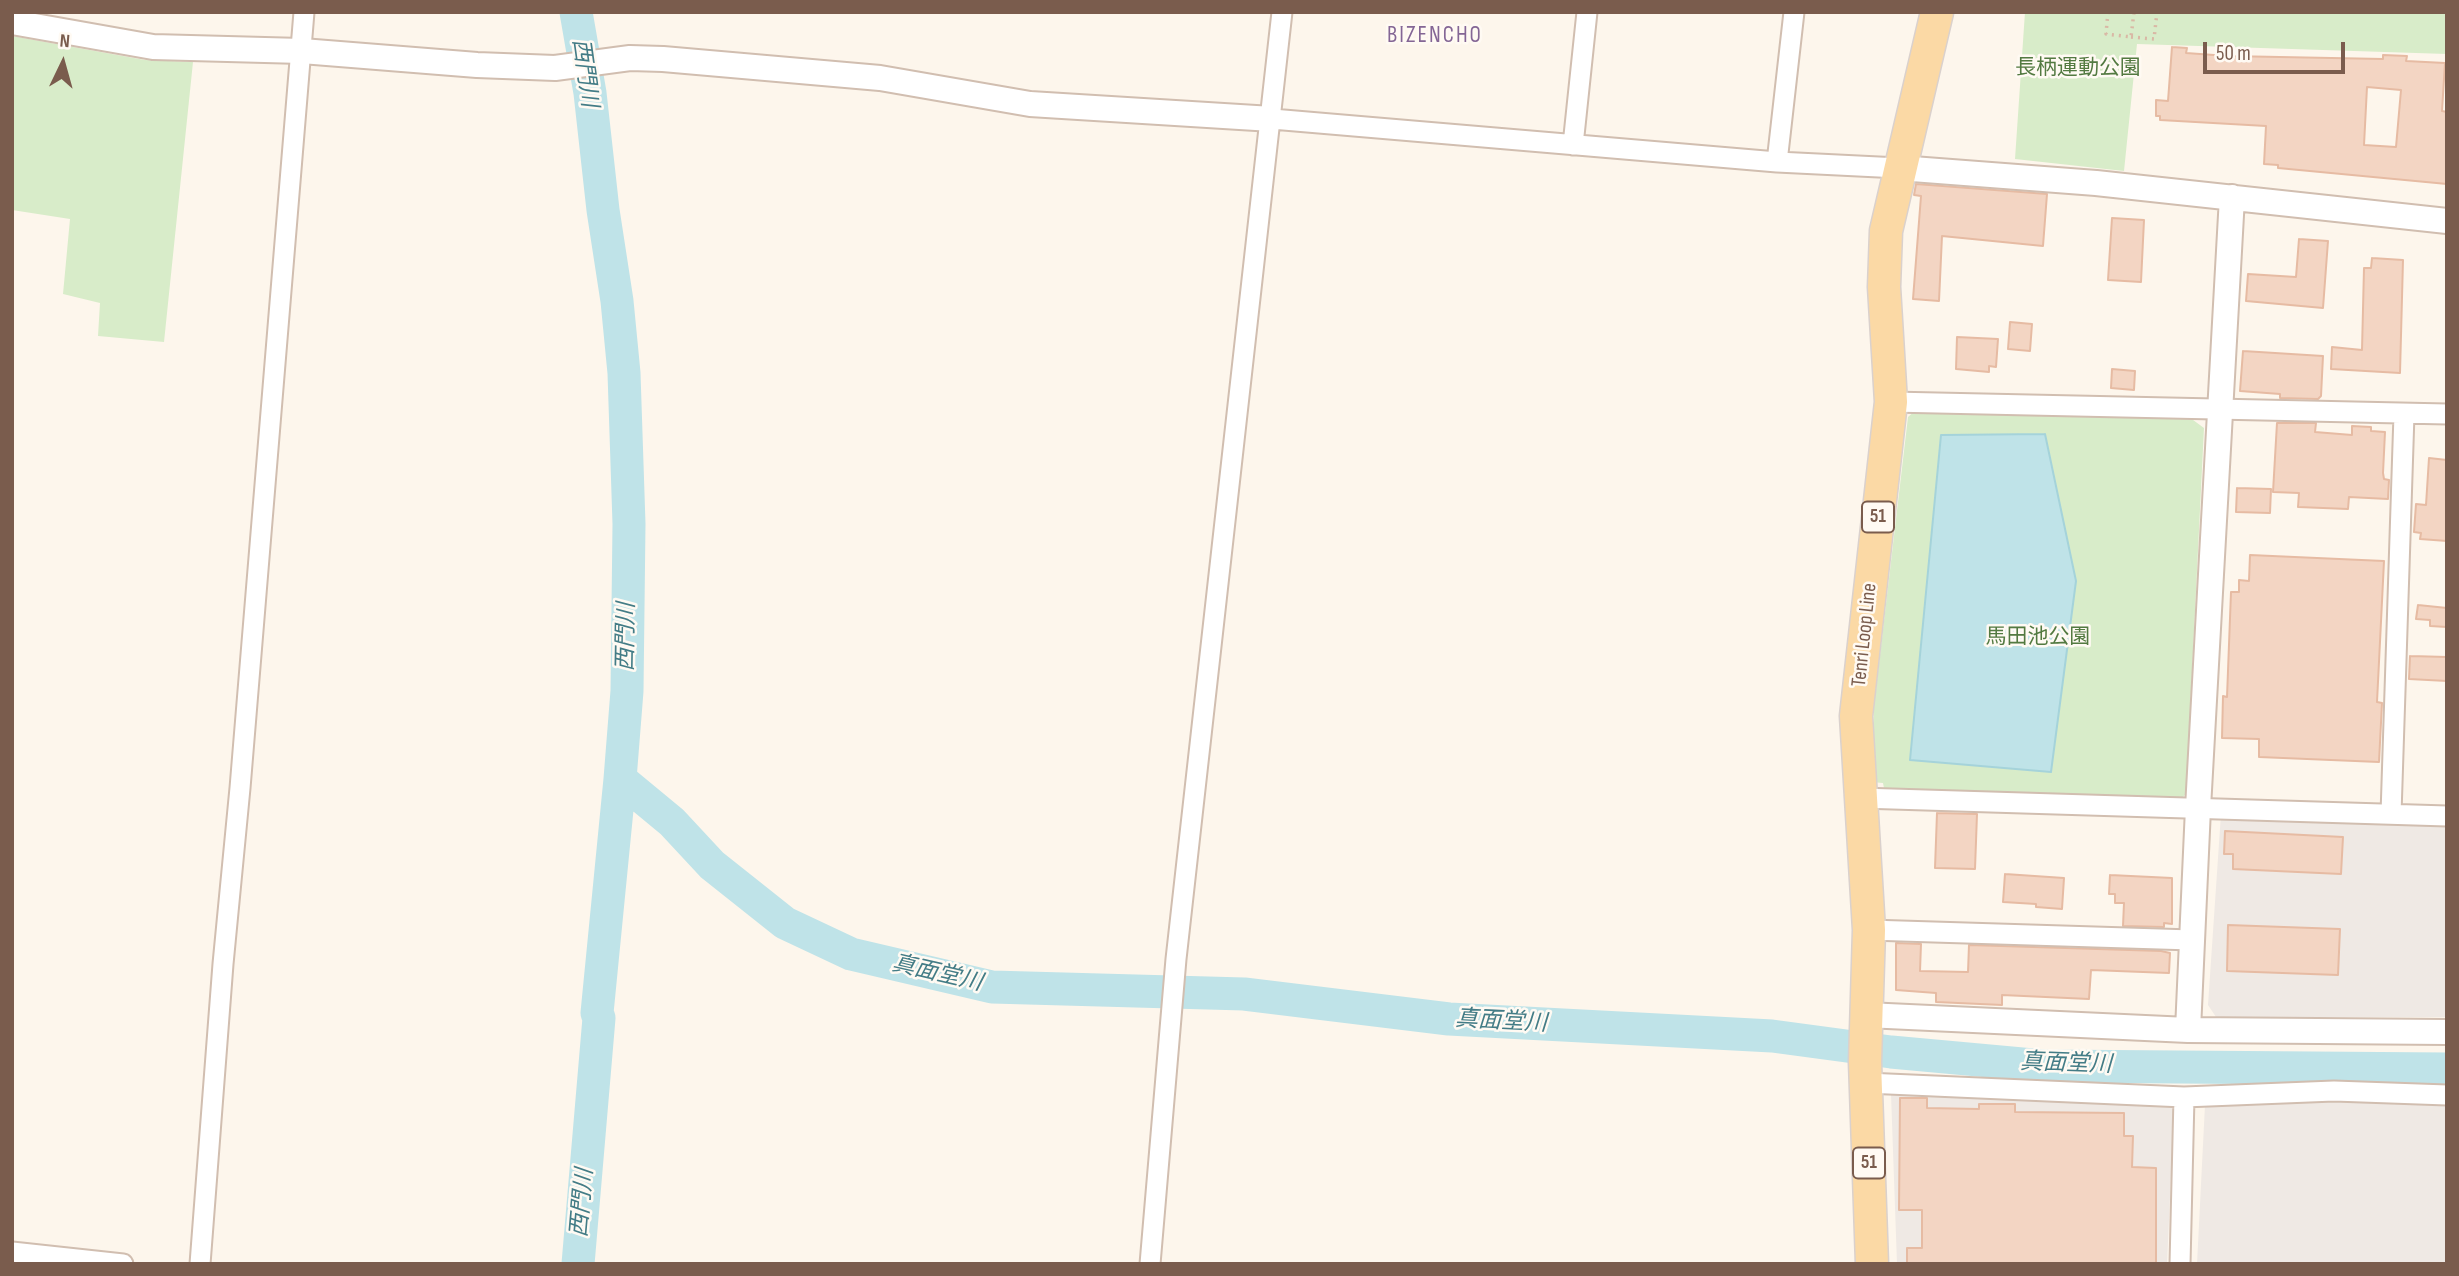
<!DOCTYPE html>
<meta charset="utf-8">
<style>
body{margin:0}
#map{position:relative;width:2459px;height:1276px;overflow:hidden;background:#fdf6ec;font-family:"Sofia Sans Condensed",sans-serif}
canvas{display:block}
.frame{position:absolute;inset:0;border:14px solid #7a5c4d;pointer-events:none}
.north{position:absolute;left:28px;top:28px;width:70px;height:70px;-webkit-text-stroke:5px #fffaf3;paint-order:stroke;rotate:5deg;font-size:19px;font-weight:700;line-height:28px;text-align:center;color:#7a5c4d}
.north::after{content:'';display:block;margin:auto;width:24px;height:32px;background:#7a5c4d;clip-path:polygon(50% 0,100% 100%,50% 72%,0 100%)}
.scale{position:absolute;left:2203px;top:42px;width:142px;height:32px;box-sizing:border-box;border:4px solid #7a5c4d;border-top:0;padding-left:9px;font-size:21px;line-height:24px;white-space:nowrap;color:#7a5c4d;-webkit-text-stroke:5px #fffaf3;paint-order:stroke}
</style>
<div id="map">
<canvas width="2459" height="1276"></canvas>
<div class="frame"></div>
<div class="north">N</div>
<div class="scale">50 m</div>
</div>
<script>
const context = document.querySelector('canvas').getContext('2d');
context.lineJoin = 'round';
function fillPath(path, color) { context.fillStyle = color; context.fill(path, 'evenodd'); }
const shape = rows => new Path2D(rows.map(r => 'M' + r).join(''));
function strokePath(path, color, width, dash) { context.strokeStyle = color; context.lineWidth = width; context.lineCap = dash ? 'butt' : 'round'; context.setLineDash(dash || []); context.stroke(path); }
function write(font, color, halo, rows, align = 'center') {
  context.font = font + ' "Sofia Sans Condensed","Noto Sans JP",sans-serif'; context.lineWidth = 5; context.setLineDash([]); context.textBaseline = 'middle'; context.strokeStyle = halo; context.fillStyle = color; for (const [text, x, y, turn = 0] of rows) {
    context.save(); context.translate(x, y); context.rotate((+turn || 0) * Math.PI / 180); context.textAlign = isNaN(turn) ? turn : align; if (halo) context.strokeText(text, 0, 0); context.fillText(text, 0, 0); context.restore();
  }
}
fillPath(shape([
 [2221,814,2447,822,2447,1017,2216,1017,2208,1005],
 [1898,1089,2167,1102,2174,1108,2167,1264,1897,1264,1891,1094],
 [2212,1098,2447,1103,2447,1264,2197,1264,2205,1105]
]), '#efe9e4');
fillPath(shape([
 [2025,12,2447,12,2447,54,2137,44,2124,171,2015,159],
 [12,36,145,60,193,62,164,342,98,336,100,303,63,294,70,219,12,210],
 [1917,409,2189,417,2204,428,2186,794,2182,798,1884,788,1883,783,1871,782,1874,706,1908,417]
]), '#d8ecc9');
const water = shape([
 [2045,434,2076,581,2051,772,1910,760,1941,435,2045,434]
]);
fillPath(water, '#bfe3e8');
strokePath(water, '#a5d3da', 2);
strokePath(shape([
 [576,12,590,93,603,210,617,301,624,373,629,524,627,691,620,779,597,1013,599,1018,578,1264],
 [620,779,672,822,712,865,785,923,851,954,992,987,1244,994,1449,1019,1772,1036,1891,1052,2044,1066,2447,1069]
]), '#bfe3e8', 33);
const building = shape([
 [2172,47,2187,48,2186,53,2228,56,2383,59,2383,55,2407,56,2406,61,2445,63,2442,111,2447,112,2447,184,2278,168,2278,165,2264,164,2266,126,2160,120,2160,116,2156,116,2156,100,2168,101,2172,47],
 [2367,87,2401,90,2396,147,2364,145,2367,87],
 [1916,184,2047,194,2043,246,1942,236,1939,301,1913,299,1921,196,1914,195,1916,184],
 [2112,218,2144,220,2141,282,2108,280,2112,218],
 [2299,239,2328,241,2323,308,2246,301,2248,274,2296,277,2299,239],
 [2372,258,2403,260,2400,373,2331,369,2332,347,2362,350,2364,268,2371,268,2372,258],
 [2010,322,2032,324,2030,351,2008,349,2010,322],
 [1957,337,1998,339,1996,367,1989,366,1989,372,1956,369,1957,337],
 [2243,351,2323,356,2321,396,2318,399,2280,398,2280,394,2240,391,2243,351],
 [2112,369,2135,371,2134,390,2111,388,2112,369],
 [2277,423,2316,423,2315,432,2352,435,2352,426,2371,427,2371,431,2385,432,2383,473,2384,479,2389,480,2388,499,2349,497,2348,509,2298,507,2299,493,2273,492,2277,423],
 [2429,458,2447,460,2447,541,2420,539,2421,533,2414,532,2416,504,2426,505,2429,458],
 [2237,488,2271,489,2270,513,2236,512,2237,488],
 [2250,555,2384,561,2377,702,2382,703,2379,762,2259,757,2259,739,2222,738,2223,696,2227,697,2231,592,2239,592,2239,580,2249,581,2250,555],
 [2418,605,2447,608,2447,627,2430,626,2430,620,2416,619,2418,605],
 [2410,656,2447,657,2447,681,2409,679,2410,656],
 [1937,813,1977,814,1975,869,1935,868,1937,813],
 [2225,831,2343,837,2341,874,2233,869,2233,854,2224,854,2225,831],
 [2005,874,2064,878,2062,909,2036,907,2036,904,2003,902,2005,874],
 [2110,875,2172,878,2172,924,2164,923,2164,927,2123,926,2124,903,2115,903,2115,894,2109,894,2110,875],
 [2228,925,2340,929,2338,975,2227,971,2228,925],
 [1896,943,1921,944,1920,971,1968,972,1969,945,2161,951,2170,953,2169,973,2091,970,2089,999,2002,995,2002,1005,1936,1002,1936,993,1896,990,1896,943],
 [1900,1098,1927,1098,1927,1108,1979,1109,1979,1104,2015,1104,2015,1112,2124,1113,2124,1136,2133,1136,2132,1167,2156,1168,2156,1264,1907,1264,1907,1248,1922,1248,1922,1210,1899,1210,1900,1098]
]);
fillPath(building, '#f3d5c3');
strokePath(building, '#e6bba3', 2);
const minor = shape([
 [1272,119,1777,162,1899,168],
 [1573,145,1587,12],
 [1777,162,1794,12],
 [1891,402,2447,414],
 [1860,798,2447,816],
 [2391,814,2404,414],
 [1869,930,2192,940],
 [1866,1083,2184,1097,2334,1091,2447,1095],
 [12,1252,123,1264],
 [200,1264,223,964,240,788,304,12],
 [1150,1264,1176,959,1282,12],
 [2180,1264,2184,1097]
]);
const tertiary = shape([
 [12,22,153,47,302,51,477,65,555,68,630,58,663,59,880,78,1030,104,1272,119],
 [1899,168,2096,183,2447,221],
 [1866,1015,2188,1030,2447,1032],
 [2188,1030,2198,808,2232,197]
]);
const primary = shape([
 [1872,1264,1865,1062,1869,930,1856,716,1891,402,1884,287,1886,231,1937,12]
]);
strokePath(minor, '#d1beb0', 23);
strokePath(tertiary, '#d1beb0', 28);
strokePath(primary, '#dad1cd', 35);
strokePath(shape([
 [2108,12,2106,34,2131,37,2134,12],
 [2131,37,2154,39,2157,12]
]), '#d9b8a5', 3.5, [2, 5]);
strokePath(minor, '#fff', 19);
strokePath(tertiary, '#fff', 24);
strokePath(primary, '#fbd9a5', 32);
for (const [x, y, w] of [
 [1878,517,32],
 [1869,1163,32]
]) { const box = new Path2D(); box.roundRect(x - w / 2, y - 15.5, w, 31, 5); context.fillStyle = '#fffaf3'; context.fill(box); strokePath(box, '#7a5c4d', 2); }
write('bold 19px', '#7a5c4d', null, [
 ["51",1878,517],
 ["51",1869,1163]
]);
write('21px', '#537a41', '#fffaf3', [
 ["長柄運動公園",2078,69],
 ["馬田池公園",2038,638]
]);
write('21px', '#7a5c4d', '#fffaf3', [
 ["Tenri Loop Line",1865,635,-84]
]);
context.letterSpacing = '2px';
write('23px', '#846695', '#fffaf3', [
 ["BIZENCHO",1435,36]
]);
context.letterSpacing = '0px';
write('italic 23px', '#437c86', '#fffaf3', [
 ["西門川",584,73,82],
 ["西門川",627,637,-89],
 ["真面堂川",937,974,13],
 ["真面堂川",1501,1022,3],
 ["真面堂川",2066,1064,2],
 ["西門川",583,1203,-85]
]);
</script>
